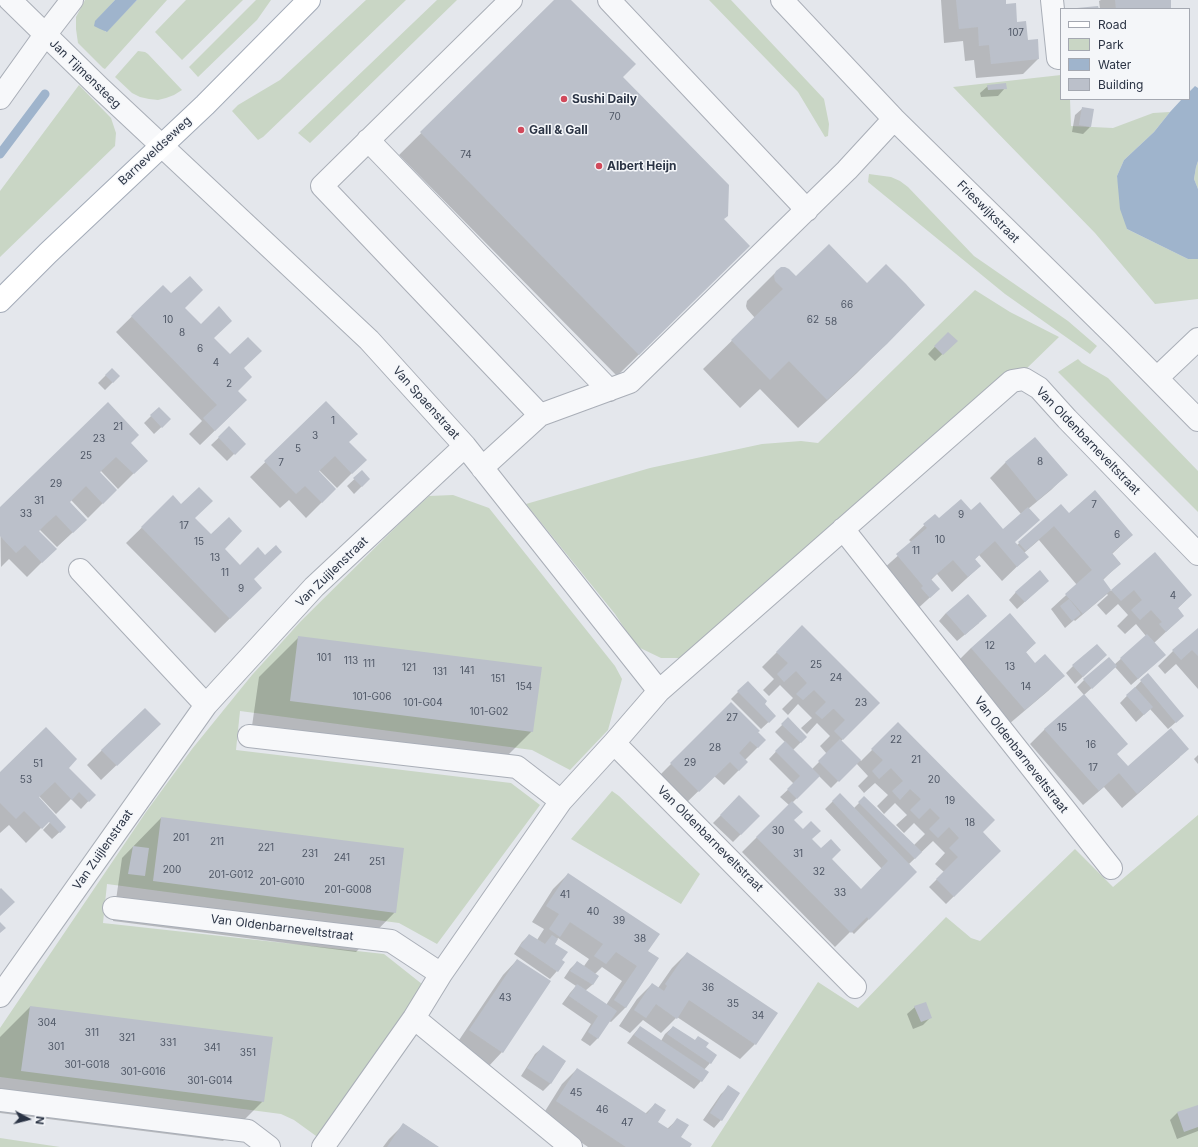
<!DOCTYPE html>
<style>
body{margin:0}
#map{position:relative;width:1198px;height:1147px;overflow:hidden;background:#e4e7ec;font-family:Inter,sans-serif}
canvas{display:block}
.legend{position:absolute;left:1060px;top:8px;width:130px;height:92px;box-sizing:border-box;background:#f4f6f9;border:1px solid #a4a8b1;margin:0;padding:5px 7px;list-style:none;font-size:12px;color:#2b3445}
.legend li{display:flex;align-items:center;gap:8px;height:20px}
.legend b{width:20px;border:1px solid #a4a8b1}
.north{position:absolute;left:8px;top:1099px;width:40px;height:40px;-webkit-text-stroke:3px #f4f6f9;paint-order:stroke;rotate:97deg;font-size:11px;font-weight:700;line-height:16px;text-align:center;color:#2b3445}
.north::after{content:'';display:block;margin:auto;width:14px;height:18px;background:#2b3445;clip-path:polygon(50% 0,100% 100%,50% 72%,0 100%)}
</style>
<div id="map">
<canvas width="1198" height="1147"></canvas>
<ul class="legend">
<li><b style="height:5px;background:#fff"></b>Road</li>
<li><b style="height:11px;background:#c9d6c5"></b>Park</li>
<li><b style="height:11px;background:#9fb4cc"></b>Water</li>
<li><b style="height:11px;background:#bbc0ca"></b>Building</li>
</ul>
<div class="north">N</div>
</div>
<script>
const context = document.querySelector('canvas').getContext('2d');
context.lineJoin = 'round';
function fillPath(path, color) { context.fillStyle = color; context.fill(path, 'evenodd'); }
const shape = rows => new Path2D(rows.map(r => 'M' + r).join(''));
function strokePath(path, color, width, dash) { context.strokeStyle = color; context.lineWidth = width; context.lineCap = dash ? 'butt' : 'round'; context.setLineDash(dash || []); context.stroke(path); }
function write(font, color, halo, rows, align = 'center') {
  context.font = font + ' Inter,sans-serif'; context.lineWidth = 3; context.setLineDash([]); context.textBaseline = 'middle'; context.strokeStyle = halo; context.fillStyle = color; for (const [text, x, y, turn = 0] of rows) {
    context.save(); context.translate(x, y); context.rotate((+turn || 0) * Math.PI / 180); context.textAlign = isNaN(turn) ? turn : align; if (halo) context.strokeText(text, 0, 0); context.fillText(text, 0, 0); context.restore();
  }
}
fillPath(shape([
 [85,0,115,0,95,22,106,32,137,0,167,0,105,69,103,68,78,43,76,29,76,17],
 [186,0,243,0,182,60,155,32],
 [256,0,271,0,257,20,198,77,189,67],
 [366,0,406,0,263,137,258,140,232,111,238,105,280,80],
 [437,0,457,0,310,143,298,133],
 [709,0,731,0,824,99,829,124,828,136,825,137,798,92],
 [138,51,145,52,148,54,182,90,174,95,166,98,158,100,149,99,140,97,132,93,115,77],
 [1061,75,1061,99,1070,99,1071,126,1113,128,1153,113,1170,112,1154,132,1124,160,1117,176,1127,229,1188,259,1198,259,1198,299,1155,304,1095,233,953,87],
 [79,85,111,118,116,133,115,146,0,257,0,191],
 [1198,161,1198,189,1194,179,1196,167],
 [869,174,891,177,900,181,908,187,974,256,1068,321,1097,346,1090,354,1005,294,868,182],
 [975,290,1010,312,1059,337,1024,371,683,658,661,658,636,646,615,614,526,504,650,468,762,444,801,441,818,443],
 [1078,359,1082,363,1108,378,1198,471,1198,512,1058,372],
 [453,495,489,508,615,666,622,679,608,730,570,770,532,750,240,711,236,750,511,783,540,805,437,944,399,923,107,884,103,923,384,954,427,988,323,1141,294,1120,281,1114,0,1077,0,1028,146,812,192,749,252,675,301,621,403,520,429,496],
 [612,791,619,796,700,874,681,904,571,839],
 [1198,815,1198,1147,711,1147,818,982,858,1008,946,917,971,938,980,941,1075,849,1113,887],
 [0,1138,60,1147,0,1147]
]), '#c9d6c5');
fillPath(shape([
 [115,0,137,0,107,32,100,29,94,26,95,21],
 [1195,86,1198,88,1198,161,1196,167,1194,179,1198,189,1198,259,1188,259,1127,229,1120,209,1117,176,1124,160,1154,132,1170,112,1182,99,1189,99,1189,92]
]), '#9fb4cc');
fillPath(shape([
 [556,0,570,0,621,77,723,220,727,268,617,376,399,155],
 [941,0,1005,0,1005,5,1038,59,1023,74,976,78,974,60,965,61,963,41,944,43],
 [1101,0,1170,0,1170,9,1100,9,1099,1],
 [988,86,1005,88,998,96,981,97,980,93],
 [1083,108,1090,127,1083,134,1072,132,1075,115],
 [776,272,887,343,857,373,798,428,760,389,740,408,703,369,755,318,747,309,746,306,747,301],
 [163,286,243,369,231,415,200,445,189,434,202,421,116,332],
 [948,333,956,341,935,361,928,354],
 [112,369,119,376,105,390,98,383],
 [326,403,348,442,365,460,337,488,319,470,318,472,335,489,306,518,289,500,280,508,250,477],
 [159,408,170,419,154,434,144,423],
 [229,428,244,444,227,461,211,445],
 [1035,438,1066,475,1051,490,1028,509,1014,542,1017,545,1061,505,1069,514,1132,535,1112,554,1120,563,1102,581,1111,591,1155,553,1191,595,1177,609,1183,616,1154,643,1157,662,1131,685,1115,667,1084,695,1077,687,1084,680,1114,665,1146,636,1136,624,1125,634,1117,626,1128,615,1118,604,1106,615,1097,605,1108,595,1107,594,1075,621,1074,620,1065,628,1051,609,1077,585,1039,540,1024,553,1027,557,1002,581,979,555,974,560,980,566,952,592,937,574,931,580,939,589,914,612,882,570,912,543,909,540,935,515,939,519,971,511,1003,530,1021,514,990,478,1005,463],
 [130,443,146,461,118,489,101,471,99,472,116,490,88,518,71,500,69,502,86,520,57,547,40,530,38,531,55,549,27,577,9,559,1,567,0,508],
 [362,472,369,479,354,494,347,486],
 [173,497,261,588,215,633,126,543],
 [1040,588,1017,609,1009,600,1016,592],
 [946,613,979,623,957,641,939,621],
 [802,627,878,703,841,741,861,761,898,724,981,833,1000,851,946,904,929,887,944,872,935,864,945,853,933,841,909,864,916,872,854,934,851,931,835,947,742,852,789,805,780,797,794,784,769,759,785,742,775,732,788,719,806,737,793,750,812,769,827,754,820,746,830,736,817,723,807,734,801,728,812,718,798,704,788,715,782,709,793,698,780,685,769,696,763,690,774,679,762,667],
 [856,763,868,776,858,786,864,793,875,783,888,795,877,806,884,814,895,803,907,815,896,825,904,833,914,823,925,834,914,845,864,798,854,808,840,794,825,809,882,869,861,890,793,821,793,802,819,776,831,788],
 [1198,629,1198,689,1176,664,1165,674,1158,666,1173,651],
 [299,637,532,731,492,771,250,740,259,677],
 [1035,643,1025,653,1035,665,1063,676,1048,691,1009,724,956,663,971,648],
 [1106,655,1075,684,1066,673,1073,666],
 [1148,674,1183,716,1168,729,1150,709,1136,722,1120,703],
 [748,682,763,704,775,716,761,729,731,699],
 [731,704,759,731,757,733,765,740,745,760,747,762,724,785,714,776,683,806,656,779],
 [1045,729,1116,754,1128,767,1180,757,1122,808,1104,787,1083,805,1030,744],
 [144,739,101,780,87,765,102,750],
 [1198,755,1198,764,1194,759],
 [67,768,94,795,81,809,71,799,56,814,39,796,38,797,54,815,26,843,9,825,0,833,0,773],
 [739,797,759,816,733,842,713,823],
 [55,817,65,827,52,839,43,830],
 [161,818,395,912,356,952,113,921,122,858],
 [568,874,647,952,626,1007,611,1022,609,1021,597,1039,590,1046,581,1040,591,1024,562,1004,570,993,576,986,564,978,570,969,577,962,584,966,589,959,558,938,554,944,561,960,557,971,550,979,514,954,522,942,529,935,537,940,544,929,532,922,553,889],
 [602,967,622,981,606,1005,585,991,592,985,598,976,595,974],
 [687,953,755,1044,740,1059,677,1017,661,1033,643,1020,630,1033,619,1026,637,999,652,984,658,988,672,968],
 [517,960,502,1052,488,1067,455,1046,503,975],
 [30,1007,263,1101,223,1141,0,1113,0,1037],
 [915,1007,931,1017,923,1025,913,1029,907,1014],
 [640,1027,661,1041,665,1034,673,1027,705,1048,710,1063,704,1070,707,1072,701,1081,694,1089,627,1043,633,1035],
 [543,1047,565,1062,550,1084,543,1091,521,1076,535,1054],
 [577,1069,645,1114,655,1104,656,1122,667,1129,678,1119,679,1137,689,1147,588,1147,542,1116,562,1084],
 [728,1087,739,1094,721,1120,714,1128,703,1120,721,1094],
 [1198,1106,1198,1131,1177,1139,1170,1120,1177,1113],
 [404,1124,438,1147,383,1147,389,1139]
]), '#0003');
strokePath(shape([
 [0,154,45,94]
]), '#9fb4cc', 9);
fillPath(shape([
 [554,0,571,0,636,64,623,77,729,185,728,216,724,219,750,246,639,355,420,132],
 [956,0,1006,0,1006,4,1016,3,1017,22,1026,21,1028,40,1038,39,1039,59,991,64,989,45,979,46,978,27,959,29],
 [1115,0,1171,0,1171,9,1116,9],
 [1098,6,1099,9,1077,9,1077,8],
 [1006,83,1007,89,988,90,987,85],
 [1082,107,1094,109,1091,127,1079,125],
 [829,244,867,283,886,264,906,284,925,305,887,344,827,400,789,361,770,380,731,340,783,289,775,281,774,276,776,271,781,267,785,267,789,269,796,276],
 [190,276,203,290,185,308,201,324,219,306,232,321,214,338,230,354,248,337,262,351,244,368,252,377,238,391,247,400,215,431,203,418,217,405,131,316,163,285,171,293],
 [948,332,958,341,943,355,934,346],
 [112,368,120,376,113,383,105,375],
 [326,401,358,434,349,442,367,460,352,474,335,456,319,471,336,489,322,503,305,486,296,494,264,461],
 [108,402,139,435,131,443,148,461,134,474,116,457,100,472,117,490,103,504,86,486,70,502,87,520,73,533,56,515,47,523,39,531,57,549,42,563,25,545,16,553,0,536,0,507],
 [159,407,171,419,162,428,150,415],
 [229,426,246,444,235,455,218,437],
 [1035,437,1068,475,1037,501,1005,462],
 [362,470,370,479,362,487,353,478],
 [199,487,213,501,195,518,211,534,229,517,242,531,225,549,240,565,258,547,265,555,276,545,282,552,254,579,262,588,230,619,141,527,173,495,181,504],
 [1095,490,1133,535,1112,553,1121,564,1103,579,1111,590,1083,614,1065,594,1092,570,1054,526,1026,551,1018,542,1061,504,1069,513],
 [961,499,971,510,980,502,1003,529,1028,507,1040,520,1015,542,1029,557,1017,567,995,541,975,559,981,566,968,577,953,560,931,579,940,589,930,598,921,588,923,586,896,554,927,528,923,524,935,514,939,518],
 [1155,552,1192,595,1178,608,1184,616,1166,632,1159,624,1162,622,1151,610,1140,620,1131,610,1142,600,1134,590,1121,601,1111,590],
 [1040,570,1049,581,1025,602,1015,592],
 [968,594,987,616,965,635,946,613],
 [1069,599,1081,614,1072,621,1060,606],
 [1010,613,1036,643,1026,652,1035,663,1045,654,1065,676,1025,710,971,648],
 [802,625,880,703,843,740,834,731,845,720,834,709,833,709,822,719,815,713,826,702,814,690,803,700,796,694,807,683,796,671,784,682,777,674,788,663,776,652],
 [1198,628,1198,656,1192,650,1181,660,1172,650],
 [1147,634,1166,655,1138,679,1120,658],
 [298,636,542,667,533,732,290,701],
 [1097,644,1107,655,1083,677,1072,665],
 [1109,657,1117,666,1092,689,1083,679],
 [1148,673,1184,716,1176,723,1140,680],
 [748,681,767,701,765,704,776,716,769,723,737,691],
 [1135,687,1153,707,1144,715,1126,695],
 [1084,694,1128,744,1117,754,1128,766,1171,728,1189,749,1137,794,1119,773,1099,791,1044,729],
 [731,702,760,731,758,732,766,740,758,748,750,741,739,753,748,762,739,771,730,762,699,792,670,763],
 [145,708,161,724,117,766,101,750],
 [788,717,807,737,801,743,781,724],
 [898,722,995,820,983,832,1001,851,954,897,936,879,958,857,949,848,959,838,949,827,938,838,929,829,940,818,930,808,919,819,910,810,921,799,910,789,900,800,892,791,903,781,891,768,879,779,872,771,883,760,871,749],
 [46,727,77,759,69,768,96,795,89,802,79,792,72,800,55,782,39,797,66,827,60,833,49,822,42,829,24,811,16,819,0,803,0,772],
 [840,739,861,760,839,782,818,761],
 [785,741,820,776,797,799,787,789,800,776,775,751],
 [840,793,917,872,869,920,867,917,851,933,756,837,792,801,803,812,794,820,803,829,811,821,821,831,812,839,821,848,831,839,841,850,832,859,861,889,888,861,832,801],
 [739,795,760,816,741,835,720,815],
 [864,796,922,852,915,859,858,802],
 [161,817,404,848,396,913,153,881],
 [133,846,149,848,145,876,128,874],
 [568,873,660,934,648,951,659,958,626,1008,614,1000,637,966,616,952,606,964,594,956,603,944,570,922,560,937,549,929,559,914,546,906],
 [1,888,15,902,0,916,0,889],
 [0,922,6,928,0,933],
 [529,934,545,944,552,935,558,939,555,944,568,952,562,960,565,962,558,972,520,946],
 [687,952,778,1013,756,1045,689,1000,677,1019,656,1004,646,1018,634,1010,652,983,664,991,667,986,665,984],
 [517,959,551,981,503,1053,469,1030],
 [577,961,599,976,593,985,570,971],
 [577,984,617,1011,598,1039,588,1032,598,1016,569,996],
 [926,1002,932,1018,921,1022,914,1006],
 [30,1006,273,1037,264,1102,21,1071],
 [640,1026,709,1072,702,1082,634,1035],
 [673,1026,695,1040,698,1036,709,1043,706,1047,717,1055,711,1064,667,1034],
 [543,1045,566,1061,551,1084,527,1068],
 [577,1068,647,1114,655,1103,666,1110,658,1122,669,1129,677,1118,689,1125,681,1137,692,1144,690,1147,626,1147,556,1101],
 [728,1085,740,1093,722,1121,710,1113],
 [1198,1105,1198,1127,1184,1132,1177,1112],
 [403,1123,439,1147,387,1147]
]), '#bbc0ca');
const minor = shape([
 [10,0,99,87,369,340,465,446,659,691],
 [511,0,322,186,540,415,630,382,847,170,894,119],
 [609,0,807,210],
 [782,0,894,119,1118,339,1198,420],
 [1052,0,1058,58],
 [0,98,45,35,72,0],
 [368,140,609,390],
 [1157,378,1198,339],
 [482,468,540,415],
 [843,529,1111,868],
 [80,570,206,705],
 [249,736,517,767,561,801],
 [614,743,855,987],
 [114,908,391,941,441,974],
 [0,996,206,705,314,587,465,446],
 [414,1018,571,1147],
 [0,1100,248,1131,269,1147],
 [323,1147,414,1018,441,974,561,801,614,743,659,691,1012,381,1024,379,1039,388,1067,419,1198,554]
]);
const major = shape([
 [0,301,48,253,205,105,309,0]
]);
strokePath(minor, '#a9aeb7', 24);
strokePath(major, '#a3abb8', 24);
strokePath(minor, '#f7f8fa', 22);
strokePath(major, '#fff', 22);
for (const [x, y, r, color] of [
 [564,99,4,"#d1495b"],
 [521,130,4,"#d1495b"],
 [599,166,4,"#d1495b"]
]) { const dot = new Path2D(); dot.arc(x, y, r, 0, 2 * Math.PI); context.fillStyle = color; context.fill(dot); strokePath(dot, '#f4f6f9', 1.5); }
write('10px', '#4f5766', null, [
 ["107",1016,33],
 ["70",615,117],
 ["74",466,155],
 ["66",847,305],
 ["10",168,320],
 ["62",813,320],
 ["58",831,322],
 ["8",182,333],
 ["6",200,349],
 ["4",216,363],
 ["2",229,384],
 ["1",333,421],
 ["21",118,427],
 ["3",315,436],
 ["23",99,439],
 ["5",298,449],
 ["25",86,456],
 ["8",1040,462],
 ["7",281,463],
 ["29",56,484],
 ["31",39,501],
 ["7",1094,505],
 ["33",26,514],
 ["9",961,515],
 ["17",184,526],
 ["6",1117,535],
 ["10",940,540],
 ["15",199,542],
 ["11",916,551],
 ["13",215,558],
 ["11",225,573],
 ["9",241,589],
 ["4",1173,596],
 ["12",990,646],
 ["101",324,658],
 ["113",351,661],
 ["111",369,664],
 ["25",816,665],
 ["13",1010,667],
 ["121",409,668],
 ["141",467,671],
 ["131",440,672],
 ["24",836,678],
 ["151",498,679],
 ["154",524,687],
 ["14",1026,687],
 ["101-G06",372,697],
 ["101-G04",423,703],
 ["23",861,703],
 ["101-G02",489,712],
 ["27",732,718],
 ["15",1062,728],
 ["22",896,740],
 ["16",1091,745],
 ["28",715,748],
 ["21",916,760],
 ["29",690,763],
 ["51",38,764],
 ["17",1093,768],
 ["53",26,780],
 ["20",934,780],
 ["19",950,801],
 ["18",970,823],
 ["30",778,831],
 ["201",181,838],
 ["211",217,842],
 ["221",266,848],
 ["231",310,854],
 ["31",798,854],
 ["241",342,858],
 ["251",377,862],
 ["200",172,870],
 ["32",819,872],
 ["201-G012",231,875],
 ["201-G010",282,882],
 ["201-G008",348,890],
 ["33",840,893],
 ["41",565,895],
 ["40",593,912],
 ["39",619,921],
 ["38",640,939],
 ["36",708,988],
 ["43",505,998],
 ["35",733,1004],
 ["34",758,1016],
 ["304",47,1023],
 ["311",92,1033],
 ["321",127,1038],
 ["331",168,1043],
 ["301",56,1047],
 ["341",212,1048],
 ["351",248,1053],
 ["301-G018",87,1065],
 ["301-G016",143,1072],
 ["301-G014",210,1081],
 ["45",576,1093],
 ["46",602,1110],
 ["47",627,1123]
]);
write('12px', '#2b3445', '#f4f6f9', [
 ["Jan Tijmensteeg",85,74,44],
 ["Barneveldseweg",155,151,-43],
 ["Frieswijkstraat",988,212,45],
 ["Van Spaenstraat",426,403,48],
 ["Van Oldenbarneveltstraat",1088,441,46],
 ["Van Zuijlenstraat",332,572,-44],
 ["Van Oldenbarneveltstraat",1021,755,52],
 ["Van Oldenbarneveltstraat",710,839,45],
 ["Van Zuijlenstraat",103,850,-55],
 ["Van Oldenbarneveltstraat",282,928,7]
]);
write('bold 12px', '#2b3445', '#f4f6f9', [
 ["Sushi Daily",572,99],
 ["Gall & Gall",529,130],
 ["Albert Heijn",607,166]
], 'left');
</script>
